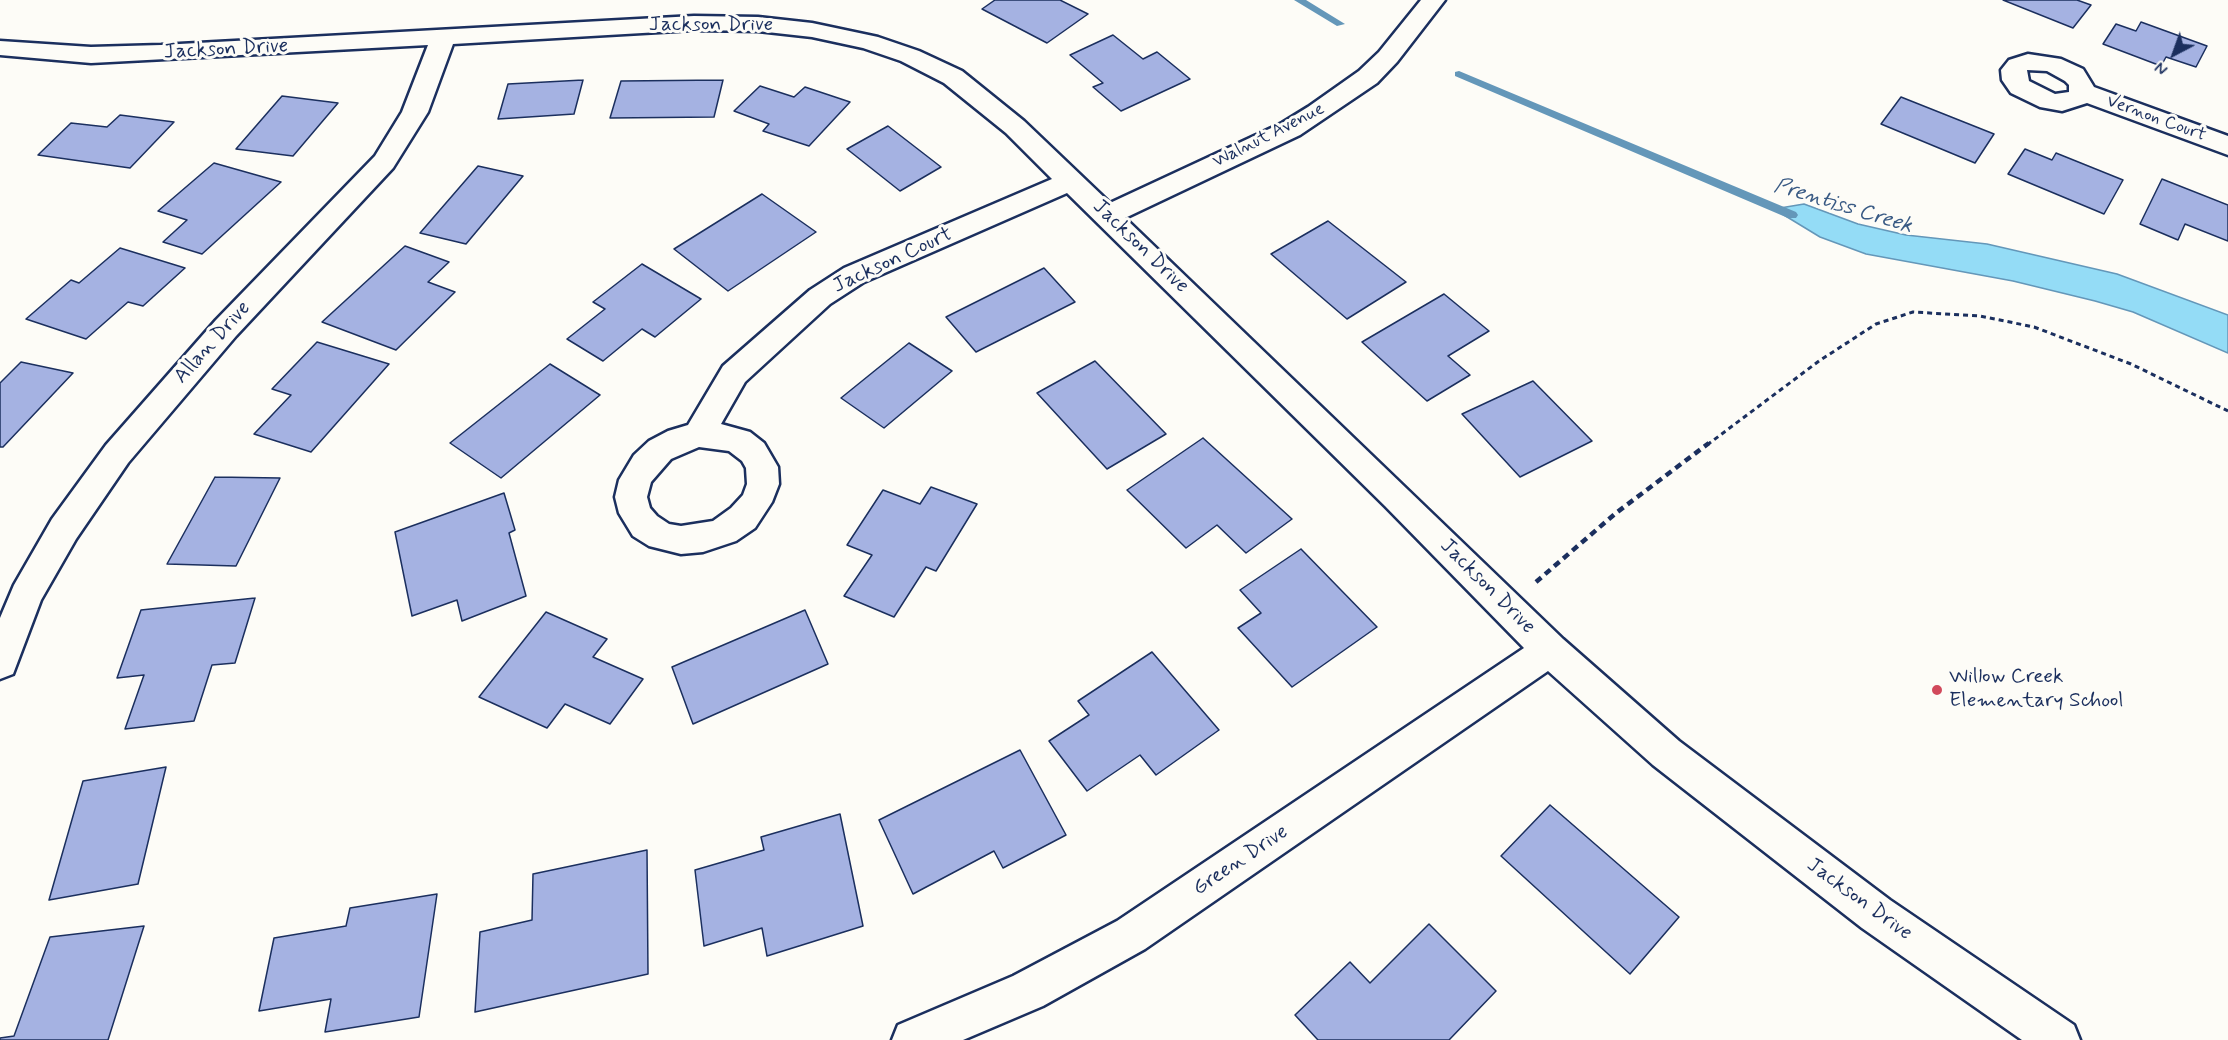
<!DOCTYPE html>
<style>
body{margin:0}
#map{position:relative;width:2228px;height:1040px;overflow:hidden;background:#fdfcf7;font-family:Mynerve,sans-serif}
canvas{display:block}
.north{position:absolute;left:2144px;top:24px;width:60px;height:60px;-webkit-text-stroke:4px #fdfcf7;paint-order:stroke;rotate:221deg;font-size:16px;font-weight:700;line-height:24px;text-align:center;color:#1b2f5e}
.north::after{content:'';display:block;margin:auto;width:21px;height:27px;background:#1b2f5e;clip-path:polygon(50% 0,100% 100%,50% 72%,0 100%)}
</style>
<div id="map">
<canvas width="2228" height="1040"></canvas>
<div class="north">N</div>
</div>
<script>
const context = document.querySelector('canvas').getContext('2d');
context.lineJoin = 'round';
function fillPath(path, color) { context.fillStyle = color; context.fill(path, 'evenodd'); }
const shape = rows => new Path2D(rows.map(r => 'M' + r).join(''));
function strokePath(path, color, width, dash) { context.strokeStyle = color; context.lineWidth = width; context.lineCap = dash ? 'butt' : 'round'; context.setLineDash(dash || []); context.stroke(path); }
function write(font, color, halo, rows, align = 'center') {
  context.font = font + ' Mynerve,sans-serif'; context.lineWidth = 6; context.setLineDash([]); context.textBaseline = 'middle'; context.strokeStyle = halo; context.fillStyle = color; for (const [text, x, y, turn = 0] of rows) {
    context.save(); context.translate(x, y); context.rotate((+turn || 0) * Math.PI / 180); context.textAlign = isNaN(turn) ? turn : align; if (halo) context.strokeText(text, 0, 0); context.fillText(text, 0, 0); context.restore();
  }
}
const water = shape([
 [1804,204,1858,224,1906,235,1987,244,2117,274,2228,315,2228,353,2133,312,2095,301,2013,281,1866,254,1820,237,1774,209,1804,204]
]);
fillPath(water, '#94dcf6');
strokePath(water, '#6497b9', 1.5);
fillPath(shape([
 [1294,0,1306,0,1345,24,1337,26,1294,0],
 [1459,71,1796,212,1798,215,1796,218,1788,218,1455,76,1455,72,1459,71]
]), '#6497b9');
const building = shape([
 [995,0,1060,0,1088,14,1047,43,982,9,995,0],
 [2003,0,2077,0,2091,5,2073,28,2003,0],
 [2141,22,2207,46,2196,67,2166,57,2161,66,2103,44,2116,24,2136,31,2141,22],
 [1113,35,1143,59,1157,52,1190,79,1121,111,1093,87,1103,83,1070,55,1113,35],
 [583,80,574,114,498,119,508,84,583,80],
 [723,80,714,117,610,118,621,81,723,80],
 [760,86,794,97,805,87,850,102,809,146,763,131,769,124,734,111,760,86],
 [282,96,338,103,293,156,236,149,282,96],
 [1901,97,1994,134,1975,163,1881,124,1901,97],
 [120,115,174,122,130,168,38,155,71,123,107,127,120,115],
 [888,126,941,167,900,191,847,149,888,126],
 [2025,149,2052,160,2056,153,2123,180,2104,214,2008,174,2025,149],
 [214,163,281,182,202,254,163,242,187,220,158,211,214,163],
 [478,166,523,176,466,244,420,233,478,166],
 [2162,179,2228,205,2228,241,2185,224,2178,240,2140,224,2162,179],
 [762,194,816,232,728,291,674,249,762,194],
 [1328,221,1406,282,1347,319,1271,254,1328,221],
 [405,246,449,262,428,282,455,292,396,350,322,322,405,246],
 [120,248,185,268,143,306,128,302,86,339,26,319,71,280,79,283,120,248],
 [642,264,701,299,655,337,642,329,603,361,567,339,605,309,593,302,642,264],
 [1044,268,1075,302,976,352,946,317,1044,268],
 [1444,294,1489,331,1448,356,1470,375,1427,401,1362,342,1444,294],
 [317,342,389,364,311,452,254,434,291,395,272,389,317,342],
 [909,343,952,371,884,428,841,398,909,343],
 [1095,361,1166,434,1107,469,1037,393,1095,361],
 [21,362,73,373,3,447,0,447,0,383,21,362],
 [550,364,600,395,501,478,450,443,550,364],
 [1533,381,1592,441,1520,477,1462,414,1533,381],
 [1203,438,1292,519,1246,553,1217,525,1186,548,1127,490,1203,438],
 [215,477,280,478,236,566,167,564,215,477],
 [931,487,977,504,936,571,926,567,894,617,844,596,872,555,847,545,883,490,920,504,931,487],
 [504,493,515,530,509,533,526,596,462,621,457,600,412,616,395,532,504,493],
 [1301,549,1377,627,1292,687,1238,628,1261,613,1240,590,1301,549],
 [255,598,235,663,212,665,194,721,125,729,144,675,117,678,141,610,255,598],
 [805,610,828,664,693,724,672,667,805,610],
 [546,612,607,639,593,657,643,679,610,724,565,704,547,728,479,697,546,612],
 [1152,652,1219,730,1156,775,1140,755,1087,791,1049,741,1089,715,1078,701,1152,652],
 [1020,750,1066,835,1003,868,994,851,913,894,879,820,1020,750],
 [166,767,138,884,49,900,83,781,166,767],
 [1550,805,1679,917,1630,974,1501,856,1550,805],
 [840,814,863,926,767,956,762,928,704,946,695,870,764,850,761,837,840,814],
 [647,850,648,974,475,1012,480,932,532,920,533,874,647,850],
 [437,894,419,1017,325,1032,331,999,259,1011,274,938,346,926,350,908,437,894],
 [1429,924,1496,991,1449,1040,1318,1040,1295,1015,1350,962,1370,983,1429,924],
 [144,926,108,1040,0,1040,0,1038,14,1036,50,937,144,926]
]);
fillPath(building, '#a5b2e2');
strokePath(building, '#1b2f5e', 1.5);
const minor = shape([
 [1421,0,1445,0,1397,62,1377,83,1300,135,1125,218,1563,639,1679,741,1890,900,2074,1025,2080,1040,2022,1040,1862,928,1653,765,1548,671,1145,949,1043,1006,963,1040,892,1040,898,1025,1013,976,1117,921,1524,648,1385,506,1067,193,864,282,830,304,745,382,721,424,750,432,764,443,778,467,779,484,772,502,755,528,736,541,703,552,681,554,649,546,633,536,619,513,615,497,619,480,634,455,649,441,668,431,688,425,723,366,810,290,844,268,1052,179,1006,133,944,83,901,61,863,48,812,37,758,31,694,30,453,44,428,112,393,168,236,336,128,463,76,539,41,600,13,674,0,679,0,618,14,585,52,519,106,445,216,320,375,156,402,112,428,45,91,63,0,55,0,41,91,47,161,45,694,16,758,17,812,23,878,37,919,51,962,71,1024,121,1110,203,1282,123,1308,107,1359,71,1379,52,1421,0],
 [699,447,729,451,742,461,746,468,747,484,743,495,731,508,713,521,681,526,669,524,657,516,650,508,647,497,651,482,671,459,699,447],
 [2028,54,2061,59,2083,69,2094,87,2228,136,2228,155,2087,103,2062,111,2040,107,2011,93,2002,80,2001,70,2009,60,2028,54],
 [2027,70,2047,71,2065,81,2069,85,2069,92,2055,94,2029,81,2027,70]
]);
strokePath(minor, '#1b2f5e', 5);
strokePath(shape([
 [1707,445,1819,361,1876,324,1913,312,1980,316,2034,327,2131,364,2228,411]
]), '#1b2f5e', 3, [5, 4]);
strokePath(shape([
 [1536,582,1616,513,1709,443]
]), '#1b2f5e', 4.5, [7, 5]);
fillPath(minor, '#fdfcf7');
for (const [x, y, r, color] of [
 [1937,690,6,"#d1495b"]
]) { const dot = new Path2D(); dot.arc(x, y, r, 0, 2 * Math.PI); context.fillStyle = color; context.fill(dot); strokePath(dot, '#fdfcf7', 2); }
write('18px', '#1b2f5e', '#fdfcf7', [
 ["Vernon Court",2156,119,20],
 ["Walnut Avenue",1269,136,-27]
]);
write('21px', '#1b2f5e', '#fdfcf7', [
 ["Jackson Drive",711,26],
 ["Jackson Drive",226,50,-3],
 ["Jackson Drive",1140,247,44],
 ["Jackson Court",893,261,-25],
 ["Allan Drive",213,343,-48],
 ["Jackson Drive",1487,587,45],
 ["Green Drive",1241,861,-34],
 ["Jackson Drive",1859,900,36]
]);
write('21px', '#1b2f5e', '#fdfcf7', [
 ["Willow Creek",1949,678],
 ["Elementary School",1949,702]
], 'left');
write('italic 22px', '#395a84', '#fdfcf7', [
 ["Prentiss Creek",1843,207,17]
]);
</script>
